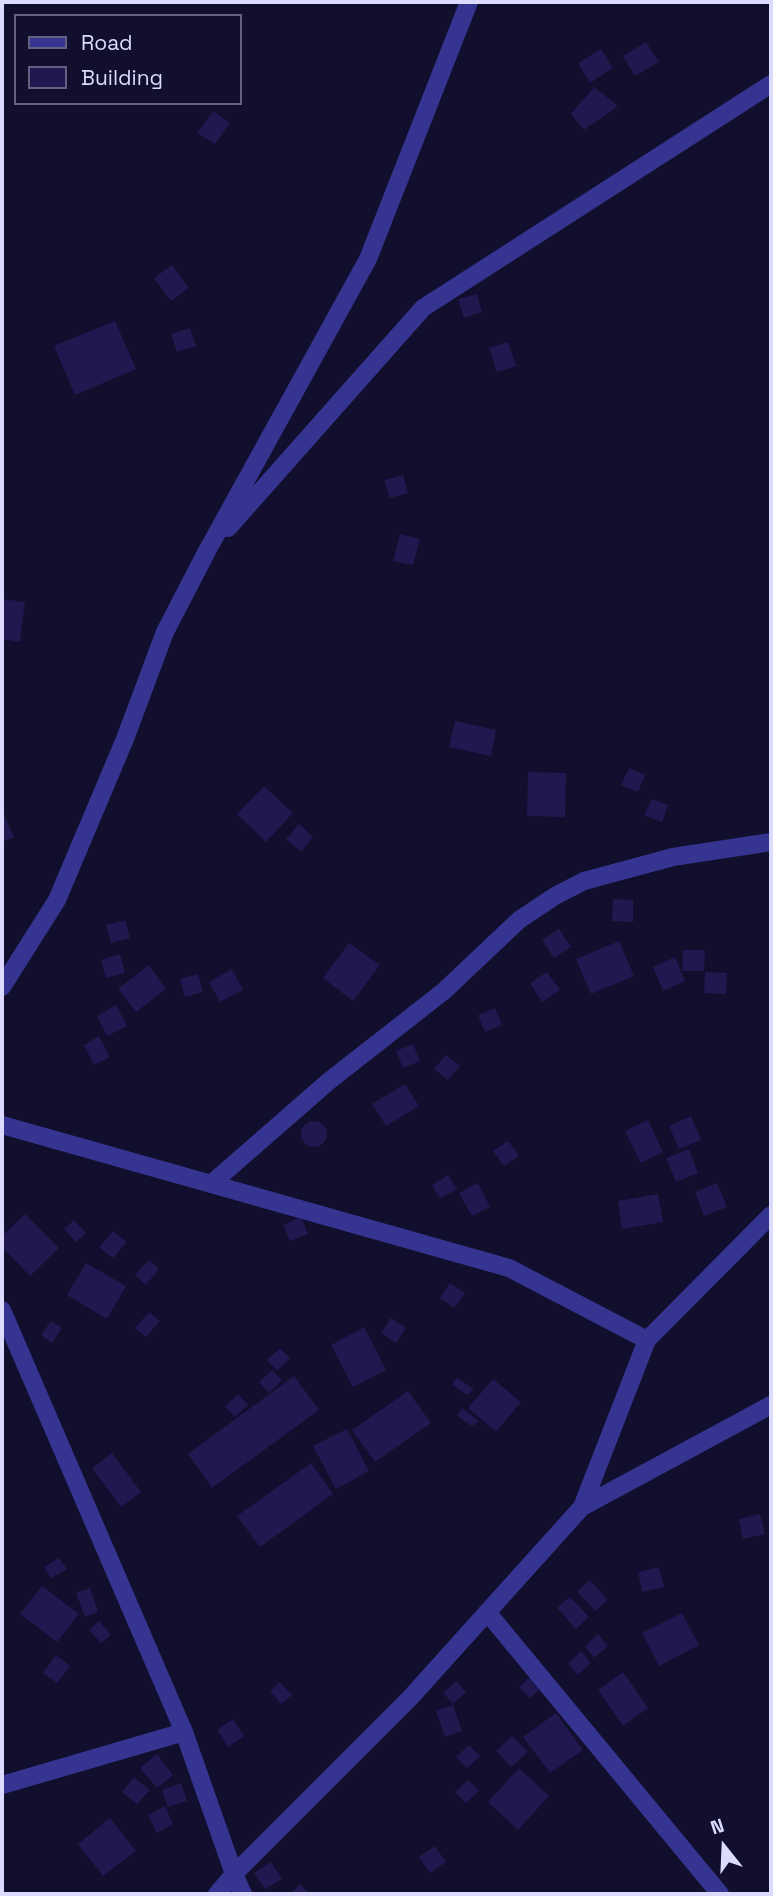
<!DOCTYPE html>
<style>
body{margin:0}
#map{position:relative;width:773px;height:1896px;overflow:hidden;background:#120e2d;font-family:"Space Grotesk",sans-serif}
canvas{display:block}
.frame{position:absolute;inset:0;border:4px solid #dddaff;pointer-events:none}
.legend{position:absolute;left:14px;top:14px;width:228px;height:91px;box-sizing:border-box;background:#120e2d;border:2px solid #636081;margin:0;padding:9px 12px;list-style:none;font-size:21px;color:#dddaff}
.legend li{display:flex;align-items:center;gap:14px;height:35px}
.legend b{width:35px;border:2px solid #636081}
.north{position:absolute;left:689px;top:1812px;width:70px;height:70px;-webkit-text-stroke:5px #120e2d;paint-order:stroke;rotate:342deg;font-size:19px;font-weight:700;line-height:28px;text-align:center;color:#dddaff}
.north::after{content:'';display:block;margin:auto;width:24px;height:32px;background:#dddaff;clip-path:polygon(50% 0,100% 100%,50% 72%,0 100%)}
</style>
<div id="map">
<canvas width="773" height="1896"></canvas>
<div class="frame"></div>
<ul class="legend">
<li><b style="height:9px;background:#353591"></b>Road</li>
<li><b style="height:19px;background:#211850"></b>Building</li>
</ul>
<div class="north">N</div>
</div>
<script>
const context = document.querySelector('canvas').getContext('2d');
context.lineJoin = 'round';
function fillPath(path, color) { context.fillStyle = color; context.fill(path, 'evenodd'); }
const shape = rows => new Path2D(rows.map(r => 'M' + r).join(''));
function strokePath(path, color, width, dash) { context.strokeStyle = color; context.lineWidth = width; context.lineCap = dash ? 'butt' : 'round'; context.setLineDash(dash || []); context.stroke(path); }
fillPath(shape([
 [646,42,659,62,635,76,623,56],
 [601,49,613,68,590,83,578,63],
 [594,87,618,106,584,130,571,114],
 [213,111,230,123,215,144,197,133],
 [172,265,189,288,171,301,154,278],
 [477,294,482,312,464,318,458,299],
 [115,321,136,369,75,395,54,346],
 [190,328,196,346,177,352,171,334],
 [508,342,516,366,497,372,489,348],
 [403,475,408,493,390,498,384,480],
 [400,534,420,539,413,565,393,561],
 [2,599,25,602,20,642,2,639],
 [455,721,496,730,491,756,449,747],
 [629,768,645,775,638,792,621,785],
 [528,772,566,773,565,817,527,816],
 [264,786,293,813,266,842,237,814],
 [652,799,668,805,662,822,644,815],
 [2,810,14,837,2,842],
 [299,824,313,837,301,852,286,839],
 [613,899,633,900,633,922,612,921],
 [125,920,130,938,111,943,106,925],
 [559,929,571,947,554,958,542,940],
 [619,941,634,976,591,994,576,959],
 [349,943,380,965,353,1001,323,978],
 [683,950,705,950,704,971,682,971],
 [120,954,125,973,106,978,101,960],
 [675,957,685,981,663,991,653,967],
 [149,965,166,989,136,1012,118,989],
 [232,969,243,990,220,1002,209,982],
 [547,972,560,990,542,1002,530,983],
 [705,972,727,973,726,994,704,993],
 [198,974,203,992,185,997,180,979],
 [116,1005,127,1026,107,1036,97,1016],
 [495,1008,502,1025,485,1032,478,1015],
 [99,1036,110,1057,94,1065,84,1045],
 [413,1044,420,1061,403,1068,396,1051],
 [446,1055,460,1066,448,1080,434,1069],
 [405,1084,419,1106,386,1126,372,1104],
 [691,1116,701,1140,679,1149,669,1126],
 [648,1120,663,1152,641,1163,625,1131],
 '301 1134a13 13 0 1 1 26 0a13 13 0 1 1-26 0Z',
 [508,1141,519,1156,504,1166,493,1151],
 [689,1149,698,1173,676,1182,666,1158],
 [448,1175,457,1189,440,1199,432,1185],
 [478,1183,490,1207,472,1216,459,1193],
 [717,1183,727,1207,704,1216,695,1192],
 [658,1194,663,1222,622,1229,618,1201],
 [25,1214,59,1248,30,1276,2,1247,2,1236],
 [301,1217,308,1234,290,1241,283,1225],
 [74,1220,86,1233,76,1242,64,1229],
 [113,1231,127,1242,113,1258,99,1247],
 [149,1260,159,1269,146,1285,135,1275],
 [86,1263,126,1286,107,1319,67,1295],
 [450,1283,465,1293,454,1308,440,1298],
 [149,1312,160,1321,146,1337,135,1328],
 [391,1318,406,1328,396,1343,381,1333],
 [51,1321,62,1328,52,1343,41,1335],
 [364,1327,386,1370,353,1387,331,1345],
 [280,1348,290,1358,277,1371,267,1360],
 [272,1370,282,1380,269,1393,259,1382],
 [294,1376,319,1410,212,1488,188,1454],
 [457,1378,474,1389,467,1395,452,1384],
 [493,1379,521,1402,496,1432,468,1408],
 [408,1391,431,1423,375,1462,352,1430],
 [238,1394,248,1405,235,1417,225,1407],
 [462,1408,479,1421,472,1426,457,1416],
 [347,1429,369,1471,336,1489,313,1446],
 [112,1453,141,1492,121,1507,92,1468],
 [311,1463,333,1494,260,1547,237,1516],
 [760,1514,765,1534,743,1539,739,1519],
 [59,1558,67,1569,51,1578,44,1567],
 [659,1567,664,1587,642,1592,638,1572],
 [590,1580,608,1600,595,1611,577,1591],
 [42,1586,79,1614,57,1642,20,1614],
 [90,1588,98,1612,85,1617,76,1593],
 [570,1597,589,1617,576,1629,557,1608],
 [682,1613,699,1645,659,1666,642,1633],
 [99,1621,111,1635,101,1643,89,1630],
 [598,1634,608,1646,594,1658,585,1646],
 [581,1651,591,1663,578,1675,568,1664],
 [56,1655,70,1666,57,1683,43,1673],
 [623,1672,648,1708,623,1726,598,1690],
 [532,1675,543,1686,530,1698,519,1687],
 [456,1681,466,1692,453,1704,443,1693],
 [280,1682,292,1695,281,1704,270,1691],
 [453,1705,462,1731,445,1737,436,1711],
 [556,1713,583,1750,550,1773,523,1737],
 [233,1719,244,1736,228,1747,217,1730],
 [512,1736,528,1752,511,1767,496,1751],
 [469,1745,480,1756,467,1768,456,1757],
 [157,1754,173,1775,157,1788,140,1768],
 [519,1768,549,1796,518,1830,488,1802],
 [134,1777,150,1790,137,1804,122,1792],
 [468,1780,479,1791,466,1803,455,1792],
 [181,1783,187,1801,168,1807,162,1790],
 [165,1806,173,1824,157,1833,148,1815],
 [110,1818,136,1851,103,1876,78,1844],
 [435,1846,446,1862,430,1873,419,1857],
 [271,1862,282,1879,265,1889,254,1873],
 [300,1884,310,1894,290,1894]
]), '#211850');
strokePath(shape([
 [228,528,423,308,771,84],
 [2,987,57,900,125,739,165,632,207,551,368,259,469,2],
 [2,1125,509,1268,647,1340,582,1507],
 [211,1184,329,1081,444,991,519,920,555,896,584,881,673,857,771,842],
 [2,1310,184,1732,234,1874,243,1894],
 [647,1340,771,1215],
 [487,1612,720,1894],
 [2,1785,184,1732],
 [217,1894,234,1874,410,1698,582,1507,771,1405]
]), '#353591', 18);
</script>
